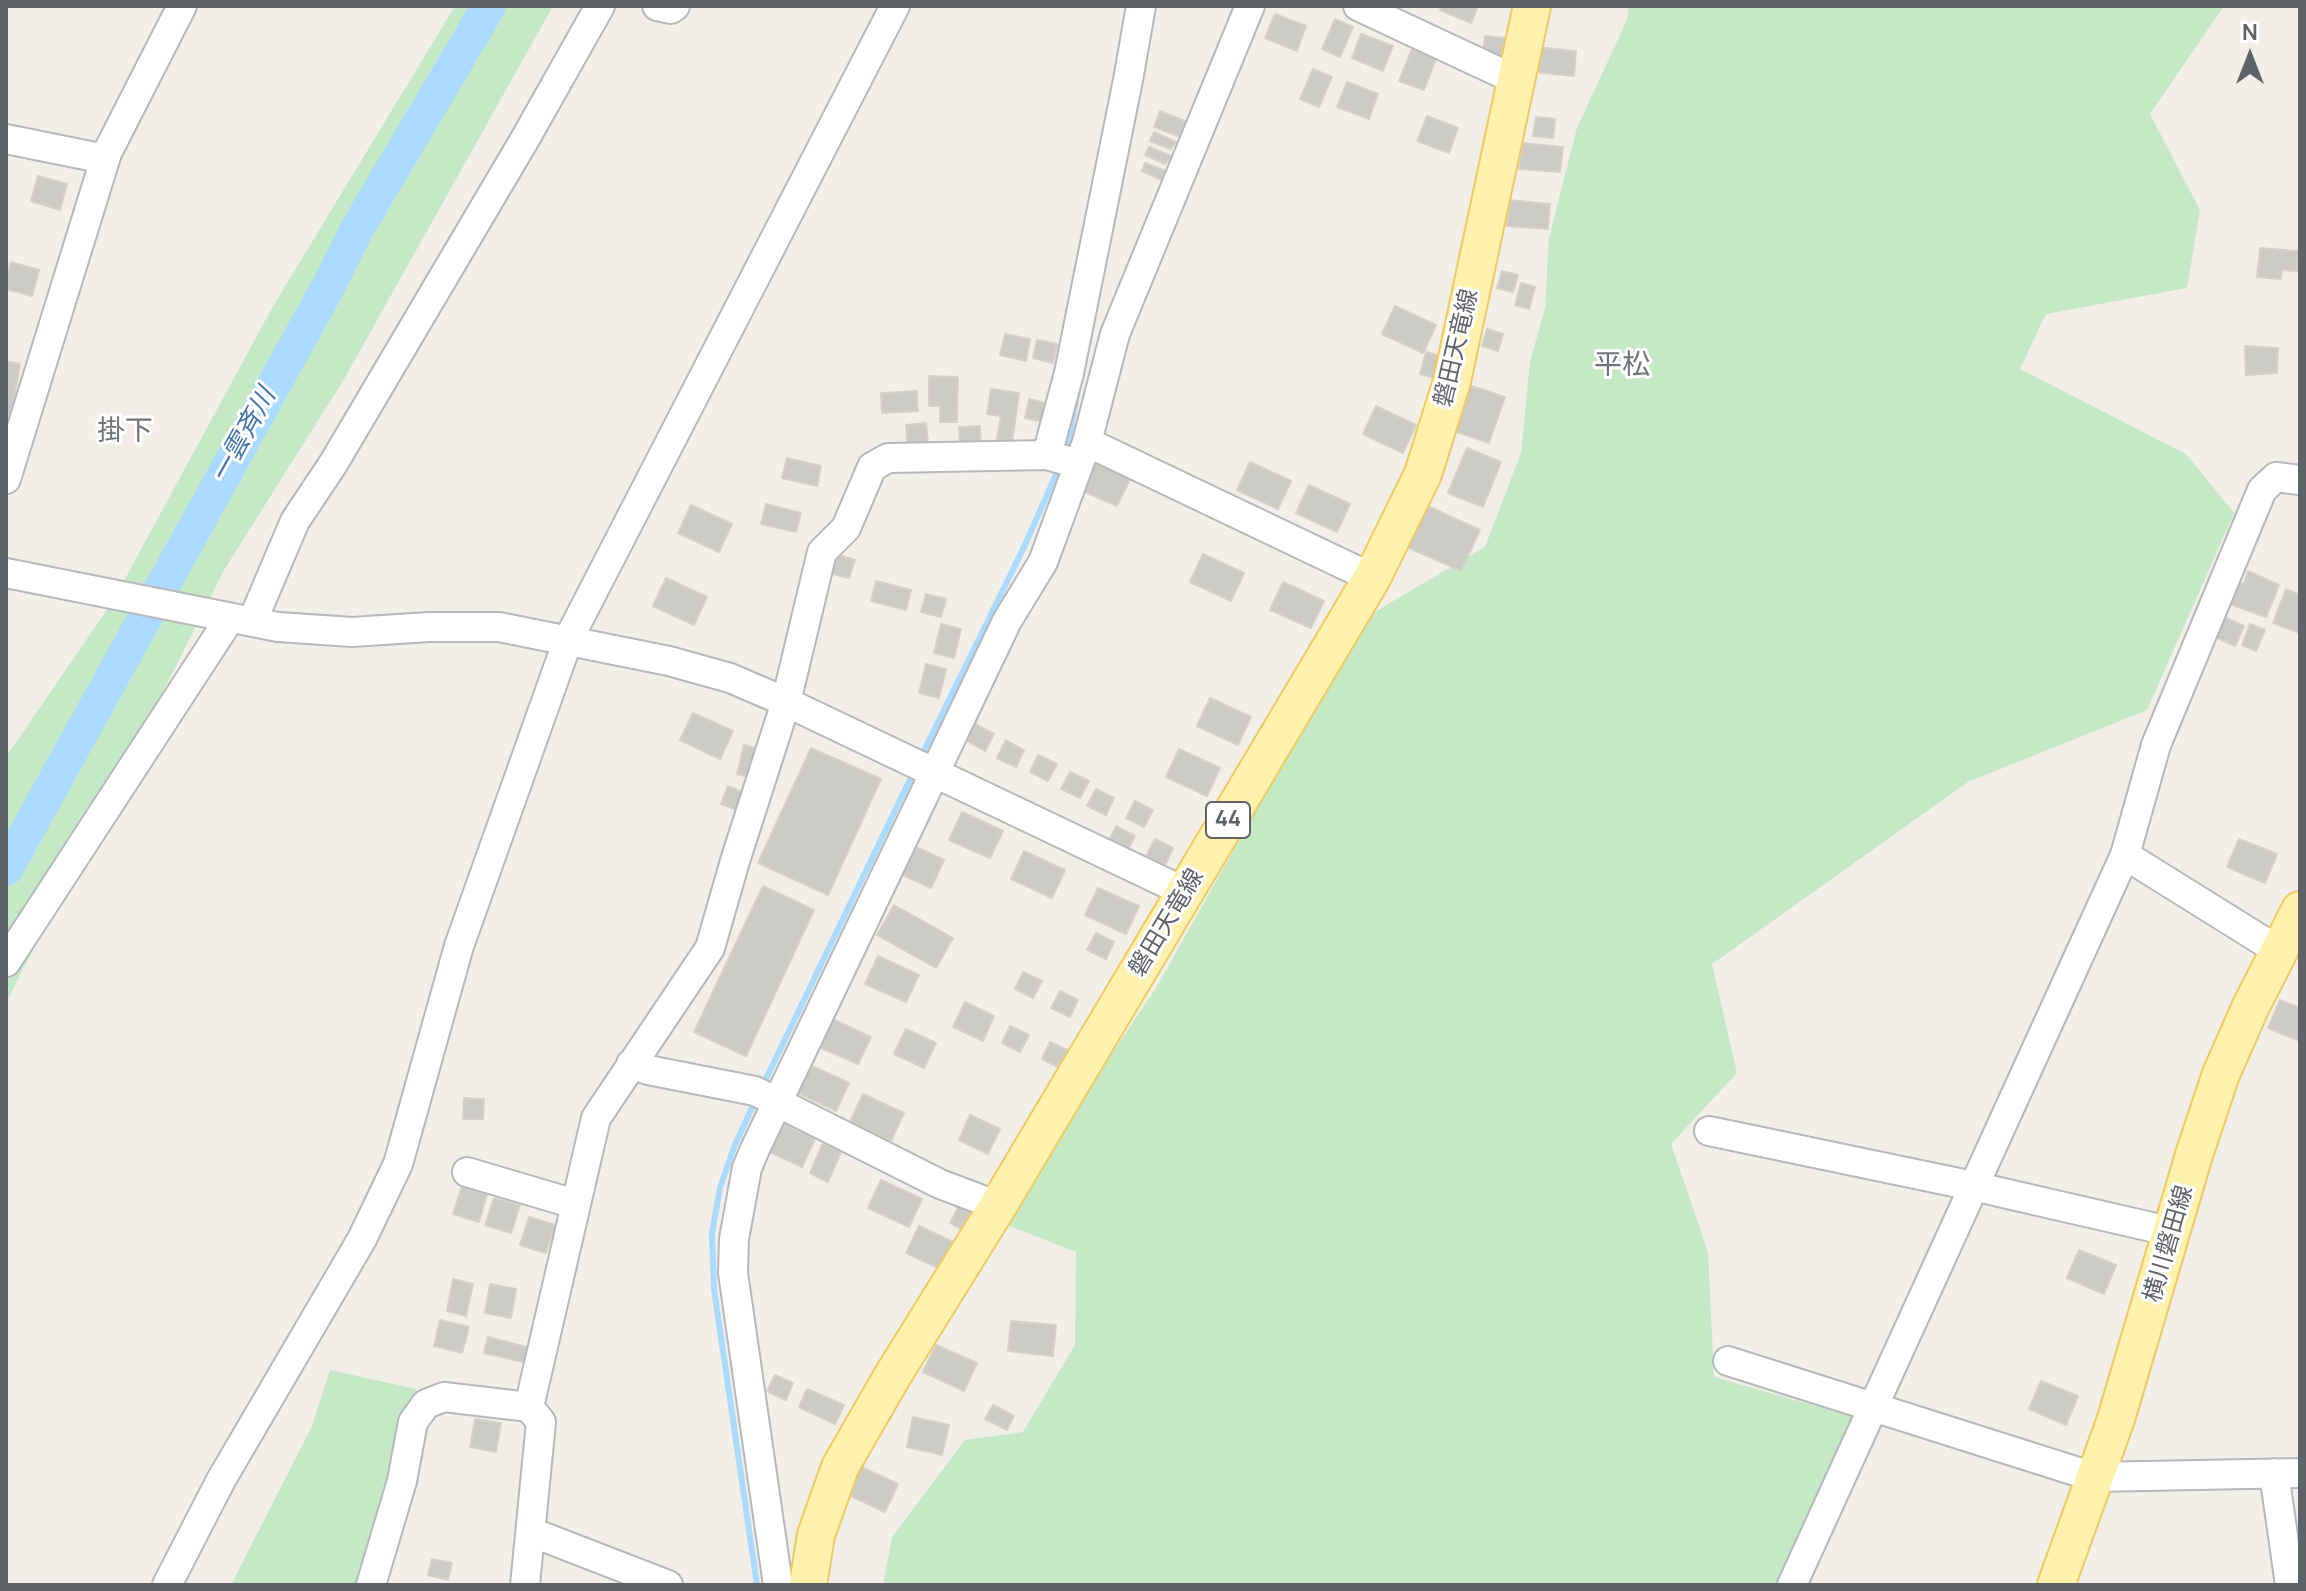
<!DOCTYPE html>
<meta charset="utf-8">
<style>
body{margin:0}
#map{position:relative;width:2306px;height:1591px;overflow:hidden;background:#f1efe8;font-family:Manrope,sans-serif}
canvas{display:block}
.frame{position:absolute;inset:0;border:8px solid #5f6368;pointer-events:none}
.north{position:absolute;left:2210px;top:16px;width:80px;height:80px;-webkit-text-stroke:6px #fff;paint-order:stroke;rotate:0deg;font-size:22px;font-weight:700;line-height:32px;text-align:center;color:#5f6368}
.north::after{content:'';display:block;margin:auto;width:28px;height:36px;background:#5f6368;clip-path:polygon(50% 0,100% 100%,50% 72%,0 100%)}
</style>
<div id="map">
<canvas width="2306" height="1591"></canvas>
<div class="frame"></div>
<div class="north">N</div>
</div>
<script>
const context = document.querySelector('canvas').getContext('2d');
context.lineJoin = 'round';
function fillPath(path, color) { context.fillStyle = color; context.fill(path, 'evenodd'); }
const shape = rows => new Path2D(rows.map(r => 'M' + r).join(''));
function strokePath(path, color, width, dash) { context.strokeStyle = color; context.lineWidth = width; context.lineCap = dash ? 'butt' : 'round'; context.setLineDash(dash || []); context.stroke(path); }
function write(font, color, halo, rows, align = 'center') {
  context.font = font + ' Manrope,"Noto Sans JP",sans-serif'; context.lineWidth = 6; context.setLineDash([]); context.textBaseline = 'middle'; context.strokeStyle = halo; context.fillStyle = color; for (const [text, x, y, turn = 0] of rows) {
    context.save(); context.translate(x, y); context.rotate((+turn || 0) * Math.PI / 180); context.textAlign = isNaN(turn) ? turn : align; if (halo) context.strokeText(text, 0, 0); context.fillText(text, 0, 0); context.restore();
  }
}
fillPath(shape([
 [455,6,553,6,343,381,224,570,6,1003,6,757,113,601,272,308],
 [1629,6,2224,6,2150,114,2200,210,2187,288,2046,314,2020,369,2186,454,2234,513,2147,710,1968,782,1712,964,1737,1073,1671,1144,1708,1252,1714,1377,1854,1417,1785,1585,883,1585,892,1537,965,1440,1023,1432,1075,1345,1076,1252,999,1222,1156,988,1340,661,1373,613,1485,547,1521,453,1530,362,1545,308,1549,238,1577,128,1627,20],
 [330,1370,416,1389,358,1585,231,1585,312,1426]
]), '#c5e8c5');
strokePath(shape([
 [1066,454,1077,395],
 [921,757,1024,547,1059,468],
 [763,1085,914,771],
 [756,1099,734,1147,720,1188,712,1233,714,1289,757,1585]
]), '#aadaff', 6);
strokePath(shape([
 [6,869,328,287,357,229,489,6]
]), '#aadaff', 34);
const building = shape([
 [1442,6,1478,6,1471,23,1440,10,1442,6],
 [1275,14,1306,26,1297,51,1265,38,1275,14],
 [1335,19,1353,27,1340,57,1322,49,1335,19],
 [1361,34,1393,46,1383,71,1352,58,1361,34],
 [1485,36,1505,38,1502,57,1483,55,1485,36],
 [1535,47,1576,51,1574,76,1533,72,1535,47],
 [1412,49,1436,59,1424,90,1399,81,1412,49],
 [1313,69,1332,77,1319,107,1300,99,1313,69],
 [1347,82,1378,94,1369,119,1337,107,1347,82],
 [1160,111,1187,122,1181,137,1154,127,1160,111],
 [1427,116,1458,128,1449,153,1417,141,1427,116],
 [1536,117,1555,119,1553,138,1533,136,1536,117],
 [1154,132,1176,142,1171,149,1150,141,1154,132],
 [1522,143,1563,147,1560,172,1519,169,1522,143],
 [1149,147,1171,156,1165,164,1145,155,1149,147],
 [1145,163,1168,172,1162,180,1142,171,1145,163],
 [38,176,67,184,60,210,31,201,38,176],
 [1509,200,1550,204,1548,229,1507,226,1509,200],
 [2260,248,2298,251,2297,271,2282,270,2281,279,2257,277,2260,248],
 [11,262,39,270,32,296,6,289,6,279,11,262],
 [1502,271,1518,275,1513,292,1497,288,1502,271],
 [1521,283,1535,287,1529,309,1515,305,1521,283],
 [1395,306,1436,325,1423,353,1382,334,1395,306],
 [1487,329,1503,334,1498,351,1482,346,1487,329],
 [1005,334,1030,339,1026,361,1000,355,1005,334],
 [1037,340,1057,344,1053,363,1033,358,1037,340],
 [2245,346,2278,348,2277,373,2246,375,2245,346],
 [1426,352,1440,356,1434,378,1420,374,1426,352],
 [6,361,20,364,11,416,6,415,6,361],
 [929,376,958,377,957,422,940,422,940,406,929,406,929,376],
 [1466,384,1505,397,1489,443,1451,430,1466,384],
 [991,389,1019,393,1012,442,997,439,1001,416,987,414,991,389],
 [917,391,918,411,882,413,881,393,917,391],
 [1029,399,1049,404,1044,422,1025,418,1029,399],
 [1376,406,1416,425,1403,453,1363,434,1376,406],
 [926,423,928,442,907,443,906,425,926,423],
 [980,426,981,445,960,447,959,427,980,426],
 [1467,448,1501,462,1483,507,1448,493,1467,448],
 [787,458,821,466,817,486,782,478,787,458],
 [1089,460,1130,479,1117,506,1076,488,1089,460],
 [1250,462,1291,481,1278,509,1237,490,1250,462],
 [1309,485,1350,504,1337,532,1296,513,1309,485],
 [766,504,801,513,796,532,761,524,766,504],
 [1423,504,1480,530,1461,571,1405,546,1423,504],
 [691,505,732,524,719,552,678,533,691,505],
 [835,554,855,560,849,578,829,573,835,554],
 [1203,554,1244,573,1231,601,1190,582,1203,554],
 [2248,571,2279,585,2266,617,2224,602,2231,580,2244,584,2248,571],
 [666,578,707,597,694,625,653,606,666,578],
 [876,581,911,590,906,610,871,601,876,581],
 [1283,582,1324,601,1311,628,1270,610,1283,582],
 [2286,589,2300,595,2300,633,2273,623,2286,589],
 [926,594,946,599,941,617,921,612,926,594],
 [2220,615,2244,626,2235,646,2211,635,2220,615],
 [941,624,961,629,954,658,934,653,941,624],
 [2250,624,2265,630,2256,651,2242,645,2250,624],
 [926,664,946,669,939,698,919,693,926,664],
 [1210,698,1251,717,1238,745,1197,726,1210,698],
 [693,713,733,731,720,759,680,740,693,713],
 [975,724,994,734,985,751,967,741,975,724],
 [1006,740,1024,750,1016,767,997,758,1006,740],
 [744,745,764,750,757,779,737,774,744,745],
 [811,748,881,779,828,895,758,863,811,748],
 [1179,749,1220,768,1207,796,1166,777,1179,749],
 [1038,755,1057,764,1048,781,1030,772,1038,755],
 [1070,772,1089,781,1080,798,1061,789,1070,772],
 [728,786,747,794,740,811,721,804,728,786],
 [1096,789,1114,798,1106,815,1087,806,1096,789],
 [1135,801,1153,810,1144,827,1126,818,1135,801],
 [962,812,1003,831,990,858,949,840,962,812],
 [1116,826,1135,836,1126,853,1108,843,1116,826],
 [1155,839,1173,848,1165,865,1146,856,1155,839],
 [2239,839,2277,854,2265,883,2227,867,2239,839],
 [903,841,944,860,931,888,890,869,903,841],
 [1024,851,1065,870,1052,898,1011,879,1024,851],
 [763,886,814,910,746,1056,694,1032,763,886],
 [1098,888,1139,906,1126,934,1085,915,1098,888],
 [894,905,953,938,936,968,877,935,894,905],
 [1096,933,1114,942,1106,959,1087,950,1096,933],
 [878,956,919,975,906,1002,865,984,878,956],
 [1023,972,1042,981,1033,998,1015,989,1023,972],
 [1060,991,1078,1000,1070,1017,1051,1008,1060,991],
 [2280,1000,2300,1008,2300,1041,2268,1028,2280,1000],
 [965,1002,994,1016,983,1041,953,1027,965,1002],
 [830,1018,871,1037,858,1064,817,1046,830,1018],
 [1010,1026,1029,1035,1020,1052,1002,1043,1010,1026],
 [906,1029,936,1043,924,1068,894,1054,906,1029],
 [1050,1042,1069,1051,1060,1068,1042,1059,1050,1042],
 [808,1064,849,1083,836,1111,796,1092,808,1064],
 [863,1094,904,1113,891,1141,850,1122,863,1094],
 [464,1098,484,1099,483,1119,463,1119,464,1098],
 [970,1115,1000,1129,988,1154,959,1140,970,1115],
 [774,1120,815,1139,802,1167,761,1148,774,1120],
 [823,1143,841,1152,828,1182,810,1173,823,1143],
 [881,1180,922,1199,909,1227,868,1208,881,1180],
 [462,1186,487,1194,479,1222,453,1214,462,1186],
 [494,1198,520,1205,511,1233,485,1225,494,1198],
 [959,1206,977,1216,968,1233,950,1223,959,1206],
 [529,1217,555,1225,546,1253,520,1245,529,1217],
 [919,1226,960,1245,947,1272,906,1253,919,1226],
 [2079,1250,2116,1265,2104,1294,2067,1278,2079,1250],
 [453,1279,473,1284,466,1316,447,1311,453,1279],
 [490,1284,516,1289,511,1318,485,1313,490,1284],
 [440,1320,469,1327,462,1353,434,1346,440,1320],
 [1011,1321,1056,1325,1053,1356,1008,1351,1011,1321],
 [488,1337,530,1348,527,1363,484,1353,488,1337],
 [936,1345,977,1363,964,1391,923,1372,936,1345],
 [775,1375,793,1383,786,1400,767,1391,775,1375],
 [2041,1381,2078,1396,2066,1425,2029,1409,2041,1381],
 [807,1389,844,1405,835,1424,799,1407,807,1389],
 [993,1405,1014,1416,1007,1430,985,1419,993,1405],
 [913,1417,949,1425,942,1455,907,1447,913,1417],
 [475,1419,501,1423,496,1452,470,1447,475,1419],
 [857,1465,898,1484,885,1512,844,1493,857,1465],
 [432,1559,452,1563,448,1580,428,1575,432,1559]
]);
fillPath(building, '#cccac5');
strokePath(building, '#d6d1c6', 2);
const minor = shape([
 [657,6,671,9,675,6],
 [1358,6,1516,80],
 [6,139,105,159],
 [1087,442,1372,578],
 [1047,455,1069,373,1128,80,1141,6],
 [6,479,107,153,182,6],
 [6,573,278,627,352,632,429,627,499,627,669,661,730,678,786,702,1185,892],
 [252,622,295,521,333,464,525,139,600,6],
 [2125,855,2279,951],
 [6,962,230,618],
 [631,1064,648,1070,755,1091,940,1184,998,1206],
 [1709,1131,1973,1186,2173,1232],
 [467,1172,575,1204],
 [1728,1361,2094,1477,2300,1473],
 [529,1407,596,1118,710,948,735,861,786,702,822,552,846,528,872,467,888,458,1047,455,1079,464],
 [2274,1473,2290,1585],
 [531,1532,668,1585],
 [167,1585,221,1480,362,1239,398,1164,459,946,568,640,895,6],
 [371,1585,402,1481,413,1422,426,1404,444,1397,529,1407,541,1422,525,1585],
 [778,1585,733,1273,734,1239,747,1168,755,1149,1007,621,1043,562,1087,442,1115,334,1250,6],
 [1792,1585,2125,855,2156,745,2262,490,2276,477,2300,480]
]);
const major = shape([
 [808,1585,816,1535,840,1467,893,1375,998,1206,1372,578,1423,474,1452,381,1532,6],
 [2056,1585,2116,1419,2194,1155,2221,1074,2251,1006,2300,910]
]);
strokePath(minor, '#b5b8bc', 32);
strokePath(major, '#f2c960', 40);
strokePath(minor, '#fff', 28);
strokePath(major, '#fff2af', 36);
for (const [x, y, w] of [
 [1228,820,44]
]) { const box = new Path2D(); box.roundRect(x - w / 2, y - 18, w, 36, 6); context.fillStyle = '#fff'; context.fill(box); strokePath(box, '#5f6368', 2); }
write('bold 22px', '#5f6368', null, [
 ["44",1228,820]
]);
write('24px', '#5f6368', '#fff', [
 ["磐田天竜線",1457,348,-77],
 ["磐田天竜線",1167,923,-59],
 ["横川磐田線",2169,1244,-74]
]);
write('italic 26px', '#4174aa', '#fff', [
 ["一雲斉川",244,436,-61]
]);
write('28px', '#70757a', '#fff', [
 ["平松",1622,366],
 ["掛下",125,432]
]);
</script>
